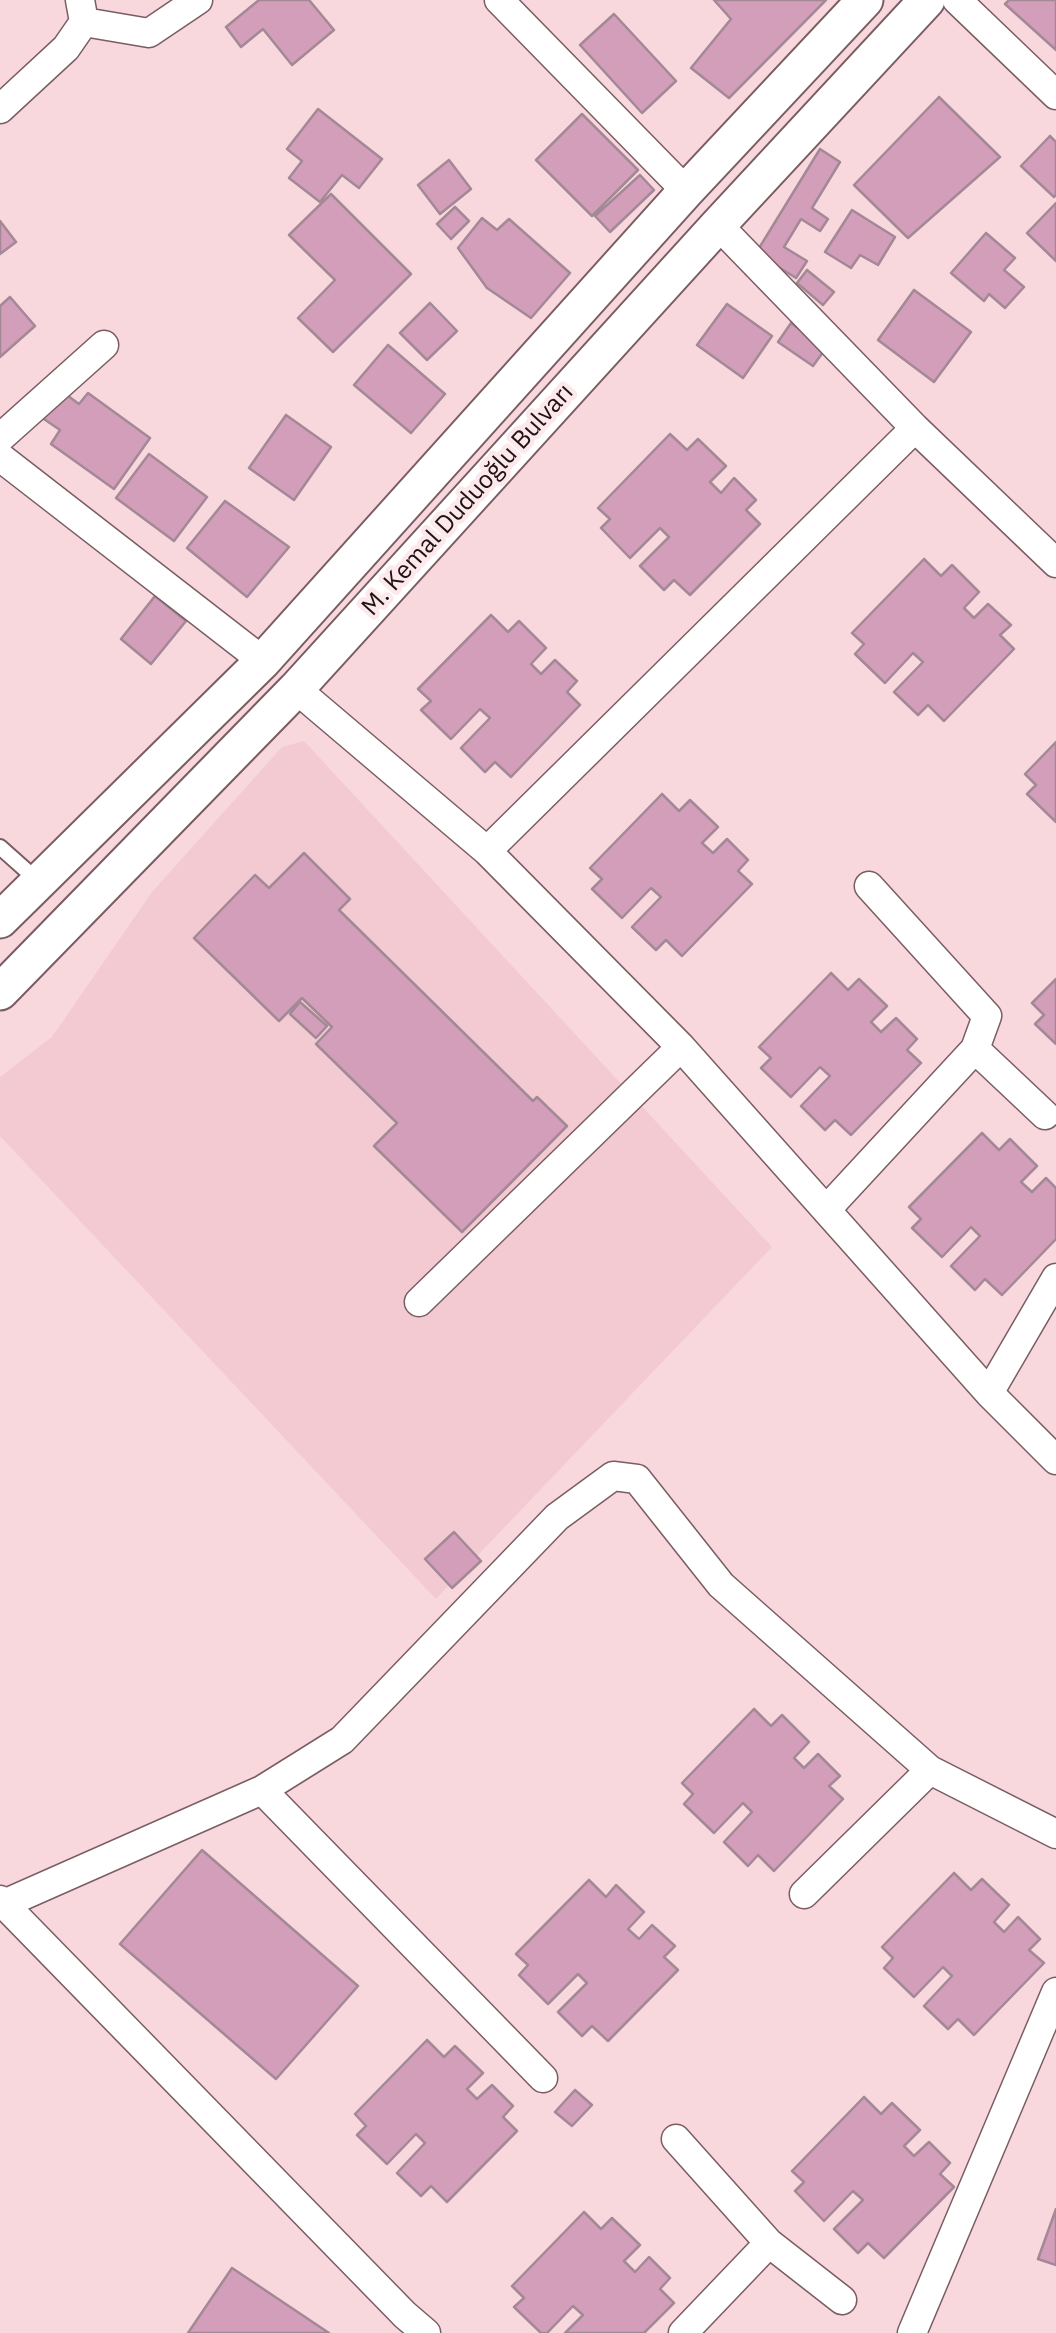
<!DOCTYPE html>
<meta charset="utf-8">
<style>
body{margin:0}
canvas{display:block;background:#f8d7dd}
</style>
<canvas width="1056" height="2333"></canvas>
<script>
const context = document.querySelector('canvas').getContext('2d');
context.lineJoin = 'round';
function fillPath(path, color) { context.fillStyle = color; context.fill(path, 'evenodd'); }
const shape = rows => new Path2D(rows.map(r => 'M' + r).join(''));
function strokePath(path, color, width, dash) { context.strokeStyle = color; context.lineWidth = width; context.lineCap = dash ? 'butt' : 'round'; context.setLineDash(dash || []); context.stroke(path); }
function write(font, color, halo, rows, align = 'center') {
  context.font = font + ' "IBM Plex Sans",sans-serif'; context.lineWidth = 9; context.setLineDash([]); context.textBaseline = 'middle'; context.strokeStyle = halo; context.fillStyle = color; for (const [text, x, y, turn = 0] of rows) {
    context.save(); context.translate(x, y); context.rotate((+turn || 0) * Math.PI / 180); context.textAlign = isNaN(turn) ? turn : align; if (halo) context.strokeText(text, 0, 0); context.fillText(text, 0, 0); context.restore();
  }
}
fillPath(shape([
 [304,741,772,1247,436,1599,0,1136,0,1077,52,1037,152,892,282,747]
]), '#f3cad2');
const building = shape([
 [259,0,309,0,334,30,292,65,263,29,241,47,226,27,259,0],
 [714,0,826,0,729,98,691,68,731,19,714,0],
 [1009,0,1056,0,1056,50,1005,4,1009,0],
 [614,14,676,81,642,113,580,45,614,14],
 [939,97,1000,157,908,238,854,185,939,97],
 [318,109,382,159,359,188,342,175,320,202,289,178,302,161,287,149,318,109],
 [582,114,638,170,592,216,536,160,582,114],
 [1050,136,1056,142,1056,195,1054,197,1021,166,1050,136],
 [820,149,840,162,812,208,828,219,820,231,801,219,784,247,807,261,796,278,756,253,820,149],
 [449,160,471,189,440,214,418,185,449,160],
 [640,175,654,190,610,232,595,216,640,175],
 [331,194,411,274,333,352,298,318,335,280,289,235,331,194],
 [1056,203,1056,261,1027,233,1056,203],
 [455,207,469,221,451,239,437,224,455,207],
 [852,210,895,237,878,265,860,255,851,268,825,252,852,210],
 [482,218,497,230,509,219,570,273,531,318,487,288,458,248,482,218],
 [0,221,16,242,0,254,0,221],
 [986,233,1015,258,1004,270,1024,287,1005,308,989,294,984,301,951,273,986,233],
 [807,270,834,292,823,305,797,283,807,270],
 [914,290,971,332,934,382,878,340,914,290],
 [10,297,35,326,0,357,0,306,10,297],
 [430,303,457,331,427,360,400,333,430,303],
 [727,304,772,336,743,378,697,345,727,304],
 [791,323,826,348,813,366,778,342,791,323],
 [388,345,445,394,411,433,354,385,388,345],
 [60,390,79,404,88,393,150,438,114,489,51,444,60,430,41,417,60,390],
 [286,415,331,447,294,500,249,468,286,415],
 [670,434,687,450,698,439,726,466,710,482,721,493,734,478,756,500,746,510,760,524,690,595,674,580,664,590,640,566,669,537,660,528,630,558,601,528,610,519,598,508,670,434],
 [149,454,207,497,174,541,116,498,149,454],
 [225,501,289,547,247,597,187,548,225,501],
 [924,559,941,576,952,565,979,592,964,608,974,618,988,604,1011,625,1000,635,1014,649,944,721,928,705,918,715,894,692,923,662,913,653,885,683,855,654,864,644,852,633,924,559],
 [155,596,186,621,151,664,121,639,155,596],
 [491,615,508,632,519,621,546,648,531,664,541,674,555,660,577,681,567,692,580,705,511,777,495,762,485,772,461,748,490,718,480,709,451,739,421,710,431,701,418,689,491,615],
 [1056,742,1056,822,1027,794,1036,785,1025,774,1056,742],
 [662,794,679,811,690,800,718,827,702,843,713,853,727,839,748,860,738,871,752,884,682,956,666,940,656,950,632,927,661,897,651,888,622,918,592,889,602,879,590,868,662,794],
 [304,853,350,899,339,910,533,1101,537,1097,567,1126,462,1232,374,1146,397,1123,316,1044,332,1027,302,998,279,1021,194,938,255,875,269,888,304,853],
 [831,973,848,990,859,979,887,1006,871,1022,881,1032,896,1018,917,1039,907,1050,921,1063,851,1135,835,1120,825,1130,801,1106,830,1076,820,1067,791,1097,761,1068,771,1058,759,1047,831,973],
 [1056,979,1056,1044,1035,1024,1044,1015,1032,1003,1056,979],
 [300,1002,327,1026,316,1038,290,1014,300,1002],
 [982,1133,999,1150,1010,1139,1037,1166,1021,1182,1032,1192,1046,1178,1056,1188,1056,1239,1002,1295,985,1279,975,1290,951,1266,980,1236,971,1227,942,1257,912,1228,921,1219,909,1207,982,1133],
 [454,1532,481,1561,452,1588,425,1559,454,1532],
 [754,1709,771,1726,782,1715,809,1742,794,1758,804,1768,818,1754,840,1776,829,1786,843,1799,774,1871,758,1855,748,1866,724,1842,752,1812,743,1803,714,1833,684,1804,693,1794,682,1783,754,1709],
 [202,1850,358,1986,276,2079,120,1944,202,1850],
 [954,1873,971,1890,982,1879,1009,1905,994,1922,1004,1932,1018,1917,1040,1939,1029,1950,1044,1963,974,2035,958,2019,948,2029,924,2006,952,1976,943,1967,914,1997,884,1968,893,1958,882,1947,954,1873],
 [589,1880,606,1897,616,1885,644,1912,628,1929,639,1939,652,1925,675,1946,664,1957,678,1970,608,2041,592,2026,582,2036,558,2012,587,1983,578,1974,548,2004,519,1975,528,1965,516,1954,589,1880],
 [427,2040,444,2057,455,2046,483,2073,467,2089,477,2099,492,2085,513,2106,503,2117,517,2131,447,2202,431,2186,421,2196,397,2173,425,2143,416,2134,387,2164,357,2135,366,2126,355,2114,427,2040],
 [575,2090,592,2105,572,2126,555,2112,575,2090],
 [864,2097,881,2114,892,2103,920,2130,904,2146,914,2156,929,2142,950,2163,940,2174,954,2187,884,2258,868,2243,858,2253,834,2229,863,2200,853,2191,824,2221,795,2191,804,2182,792,2171,864,2097],
 [1056,2209,1056,2265,1038,2259,1056,2209],
 [584,2212,601,2229,612,2218,640,2245,624,2261,635,2272,649,2257,670,2278,660,2289,674,2303,644,2333,565,2333,583,2315,573,2306,547,2333,541,2333,514,2307,524,2298,512,2286,584,2212],
 [232,2268,329,2333,188,2333,232,2268]
]);
fillPath(building, '#d39eb9');
strokePath(building, '#a38896', 2.5);
const service = shape([
 [0,847,37,880]
]);
const minor = shape([
 [499,0,686,191],
 [957,0,1056,95],
 [84,22,149,33,198,0],
 [0,109,66,48,84,22,80,0],
 [718,225,915,428,1056,563],
 [0,438,104,345],
 [0,457,263,661],
 [296,689,487,851,681,1047,989,1393,1056,1460],
 [487,851,915,428],
 [975,1049,1045,1115],
 [826,1210,975,1049,987,1016,869,886],
 [419,1302,681,1047],
 [989,1393,1056,1278],
 [262,1790,543,2078],
 [804,1894,930,1770],
 [0,1900,405,2315,426,2333],
 [4,1904,262,1790,342,1740,557,1517,613,1476,637,1479,721,1585,930,1770,1056,1834],
 [676,2139,769,2243,842,2300],
 [683,2333,769,2243],
 [912,2333,1056,1992]
]);
const tertiary = shape([
 [0,920,263,661,686,191,865,0],
 [0,992,296,689,718,225,927,0]
]);
strokePath(service, '#7a5d63', 18);
strokePath(minor, '#7a5d63', 31);
strokePath(tertiary, '#7a5d63', 39);
strokePath(service, '#fff', 14);
strokePath(minor, '#fff', 28);
strokePath(tertiary, '#fff', 35);
write('25px', '#1e1315', '#fde8ec', [
 ["M. Kemal Duduoğlu Bulvarı",468,500,-48]
]);
</script>
